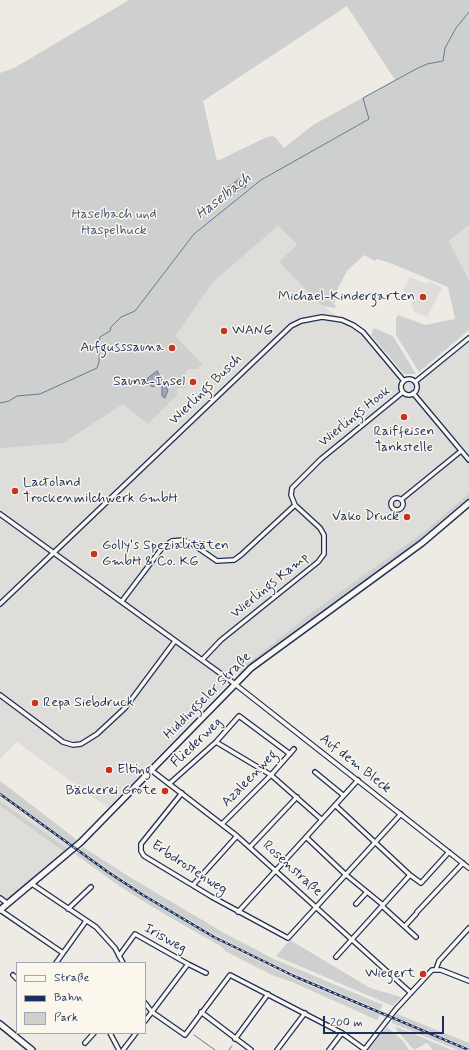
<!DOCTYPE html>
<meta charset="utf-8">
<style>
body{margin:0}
#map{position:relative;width:469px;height:1050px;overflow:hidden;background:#eeebe4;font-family:Mynerve,sans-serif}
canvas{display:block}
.legend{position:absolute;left:16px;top:962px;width:130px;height:72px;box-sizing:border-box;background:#fbf7ec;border:1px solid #a1a7b3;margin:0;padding:5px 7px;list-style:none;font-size:12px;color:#1b2f5e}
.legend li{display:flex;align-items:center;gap:8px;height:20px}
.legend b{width:20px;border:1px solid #a1a7b3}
.scale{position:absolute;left:323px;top:1016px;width:121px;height:18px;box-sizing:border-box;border:2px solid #1b2f5e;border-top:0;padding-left:5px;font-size:12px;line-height:14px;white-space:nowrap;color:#1b2f5e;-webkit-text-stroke:3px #fbf7ec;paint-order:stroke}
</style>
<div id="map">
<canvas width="469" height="1050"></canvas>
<ul class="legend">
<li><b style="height:5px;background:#fbf7ec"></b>Straße</li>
<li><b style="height:5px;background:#1b2f5e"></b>Bahn</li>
<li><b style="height:11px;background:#cecfcf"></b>Park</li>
</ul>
<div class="scale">200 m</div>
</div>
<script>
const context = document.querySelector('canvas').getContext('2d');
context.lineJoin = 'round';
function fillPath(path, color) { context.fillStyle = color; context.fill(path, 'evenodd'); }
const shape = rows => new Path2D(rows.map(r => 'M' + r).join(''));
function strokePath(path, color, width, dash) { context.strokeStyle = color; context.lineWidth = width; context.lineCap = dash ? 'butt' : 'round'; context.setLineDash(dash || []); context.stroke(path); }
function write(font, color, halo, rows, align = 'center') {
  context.font = font + ' Mynerve,sans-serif'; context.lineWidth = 3; context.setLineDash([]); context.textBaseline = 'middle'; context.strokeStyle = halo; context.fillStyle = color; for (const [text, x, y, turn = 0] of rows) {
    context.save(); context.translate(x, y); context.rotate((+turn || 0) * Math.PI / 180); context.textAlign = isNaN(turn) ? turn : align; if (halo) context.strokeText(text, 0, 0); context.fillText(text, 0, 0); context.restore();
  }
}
fillPath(shape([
 [469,225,469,279,449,241],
 [278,226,297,246,280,262,322,306,363,332,404,381,410,379,415,382,469,338,469,493,425,531,312,612,247,664,108,808,17,742,0,759,0,447,140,384,214,281],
 [410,277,427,284,429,281,442,288,427,317,413,311,414,307,411,305,413,302,408,299,410,295,403,291],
 [0,792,74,845,70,850,0,801],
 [0,806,64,853,0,905],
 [80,850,148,896,205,929,268,962,389,1014,386,1018,299,981,239,952,136,892,78,852],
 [394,1017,469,1048,469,1050,392,1019]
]), '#deddda');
fillPath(shape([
 [129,0,469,0,469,225,449,241,469,280,469,330,419,372,396,335,396,319,398,315,425,325,455,319,448,287,390,263,377,259,375,261,364,255,347,271,335,294,338,296,334,303,336,308,322,306,279,262,297,245,278,226,214,281,175,336,202,364,197,369,189,369,186,372,186,388,177,388,177,395,148,424,123,404,63,443,0,448,0,73,14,68],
 [347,6,395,80,313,125,284,148,276,138,273,136,267,137,217,161,203,101],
 [374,328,393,336,416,374,404,374,371,335],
 [469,493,469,502,422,543,234,683,240,671,247,664,312,612,425,531],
 [0,781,3,783,77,840,73,845,0,792],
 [0,801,70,850,65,853,0,806],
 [83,847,128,876,224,933,274,959,383,1005,380,1010,268,962,205,929,148,896,80,850],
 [78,852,136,892,239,952,299,981,380,1015,377,1020,292,982,272,975,225,951,222,947,154,908,115,883,75,854],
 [290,940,370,988,401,997,393,1006,276,956],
 [397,1014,469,1043,469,1048,394,1017],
 [392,1019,441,1039,466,1050,458,1050,392,1023],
 [387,1027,404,1042,409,1050,368,1050],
 [397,1027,452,1050,433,1050,427,1043,414,1050,395,1028]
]), '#cecfcf');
const water = shape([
 [239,179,245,182,246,187,240,189,235,194,230,194,227,188,239,179],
 [157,371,168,390,165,398,162,396,162,386,160,384,152,387,148,383,147,379,149,377,157,371]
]);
fillPath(water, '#a3a8b4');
strokePath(water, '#6d7892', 1);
strokePath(shape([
 [0,403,9,401,17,396,40,394,97,368,99,362,99,353,94,345,99,346,100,337,110,331,111,327,121,317,135,311,194,234,261,180,369,119,363,98,416,69,427,64,443,61,445,48,456,28,469,12],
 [194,1035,215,1050],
 [229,1050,232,1046]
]), '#6d7892', 1);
const street = shape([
 '401 387a8 8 0 1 1 16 0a8 8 0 1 1-16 0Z',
 [415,382,469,338],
 [413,393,469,460],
 '391 504a6 6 0 1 1 12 0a6 6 0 1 1-12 0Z',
 [402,499,461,451],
 [0,514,231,681,469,868],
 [122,601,162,548,172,541,183,540,191,543,217,561,234,560,241,555,295,505],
 [0,604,291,326,301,321,322,317,342,320,353,325,363,332,404,381],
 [202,660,221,640,318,562,324,554,324,535,320,528,295,505,291,495,292,488,321,459,403,392],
 [0,695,63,742,73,745,81,744,97,734,125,708,175,641],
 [216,742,271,775,321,819],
 [151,770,237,836,411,993],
 [315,772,343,795],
 [169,784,216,742,239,716,290,754],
 [182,793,141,844,141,851,144,856,212,897,288,938,401,814],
 [335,805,410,875],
 [222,824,271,775,294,749],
 [306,837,345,874,383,905],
 [250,847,297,797],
 [32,884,96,927,115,948,123,963],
 [193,885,237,836],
 [0,898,8,904],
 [356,904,367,892],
 [382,906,416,937],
 [68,909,91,887],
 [0,910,63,953],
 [238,912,358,780],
 [417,912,463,863],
 [405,926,416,914],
 [119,956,135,934,188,964,145,1021],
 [336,957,410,875,421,883,449,852],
 [56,963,86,921],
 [188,964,206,973],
 [436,969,439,961,469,928],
 [13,975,17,979],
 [145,1003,152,1012,185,1035,230,975,342,1033,364,1049],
 [201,1012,251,1050],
 [110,1033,119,1050],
 [235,1039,268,994],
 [85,1043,94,1033],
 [123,1050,136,1033],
 [277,1050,305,1013],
 [329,1050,342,1033],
 [364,1050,396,1009,432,970,441,970,469,981]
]);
const secondary = shape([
 [0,910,81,842,251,668,422,543,469,503],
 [0,1024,32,1050]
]);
strokePath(street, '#1b2f5e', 6);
strokePath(secondary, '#1b2f5e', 8);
strokePath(street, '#fbf7ec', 3.5);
strokePath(secondary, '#fbf7ec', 5);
const rail = shape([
 [0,794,108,872,143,895,214,937,296,977,469,1050]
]);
strokePath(rail, '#1b2f5e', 2.5);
strokePath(rail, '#fbf7ec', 1, [3]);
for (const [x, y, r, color] of [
 [423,297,4,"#c8321e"],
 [224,331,4,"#c8321e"],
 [172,348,4,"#c8321e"],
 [193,382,4,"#c8321e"],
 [404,417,4,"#c8321e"],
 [15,491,4,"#c8321e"],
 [407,517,4,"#c8321e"],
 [94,554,4,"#c8321e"],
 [35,703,4,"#c8321e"],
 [109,770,4,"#c8321e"],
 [165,791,4,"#c8321e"],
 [423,974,4,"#c8321e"]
]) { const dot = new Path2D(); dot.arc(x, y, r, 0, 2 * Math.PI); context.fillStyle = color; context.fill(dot); strokePath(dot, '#fbf7ec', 1.5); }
write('14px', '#48577a', '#fbf7ec', [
 ["Haselbach und",114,215],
 ["Haspelhuck",114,231]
]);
write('14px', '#1b2f5e', '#fbf7ec', [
 ["Michael-Kindergarten",415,297],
 ["WANG",232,331,"left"],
 ["Aufgusssauna",164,348],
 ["Sauna-Insel",185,382],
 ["Raiffeisen",404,432,"center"],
 ["Tankstelle",404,448,"center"],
 ["Lactoland",23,483,"left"],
 ["Trockenmilchwerk GmbH",23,499,"left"],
 ["Vako Druck",399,517],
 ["Golly's Spezialitäten",102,546,"left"],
 ["GmbH & Co. KG",102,562,"left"],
 ["Repa Siebdruck",43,703,"left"],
 ["Elting",117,770,"left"],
 ["Bäckerei Grote",157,791],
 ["Wiegert",415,974]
], 'right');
write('14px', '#1b2f5e', '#fbf7ec', [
 ["Wierlings Busch",206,390,-44],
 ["Wierlings Hook",355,417,-39],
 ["Wierlings Kamp",270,586,-39],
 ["Hiddingseler Straße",208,696,-45],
 ["Fliederweg",197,743,-44],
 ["Auf dem Bleck",355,764,38],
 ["Azaleenweg",250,779,-46],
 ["Erbdrostenweg",189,868,33],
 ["Rosenstraße",292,869,42],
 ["Irisweg",165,939,29]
]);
write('italic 15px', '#445378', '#fbf7ec', [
 ["Haselbach",224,197,-38]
]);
</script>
